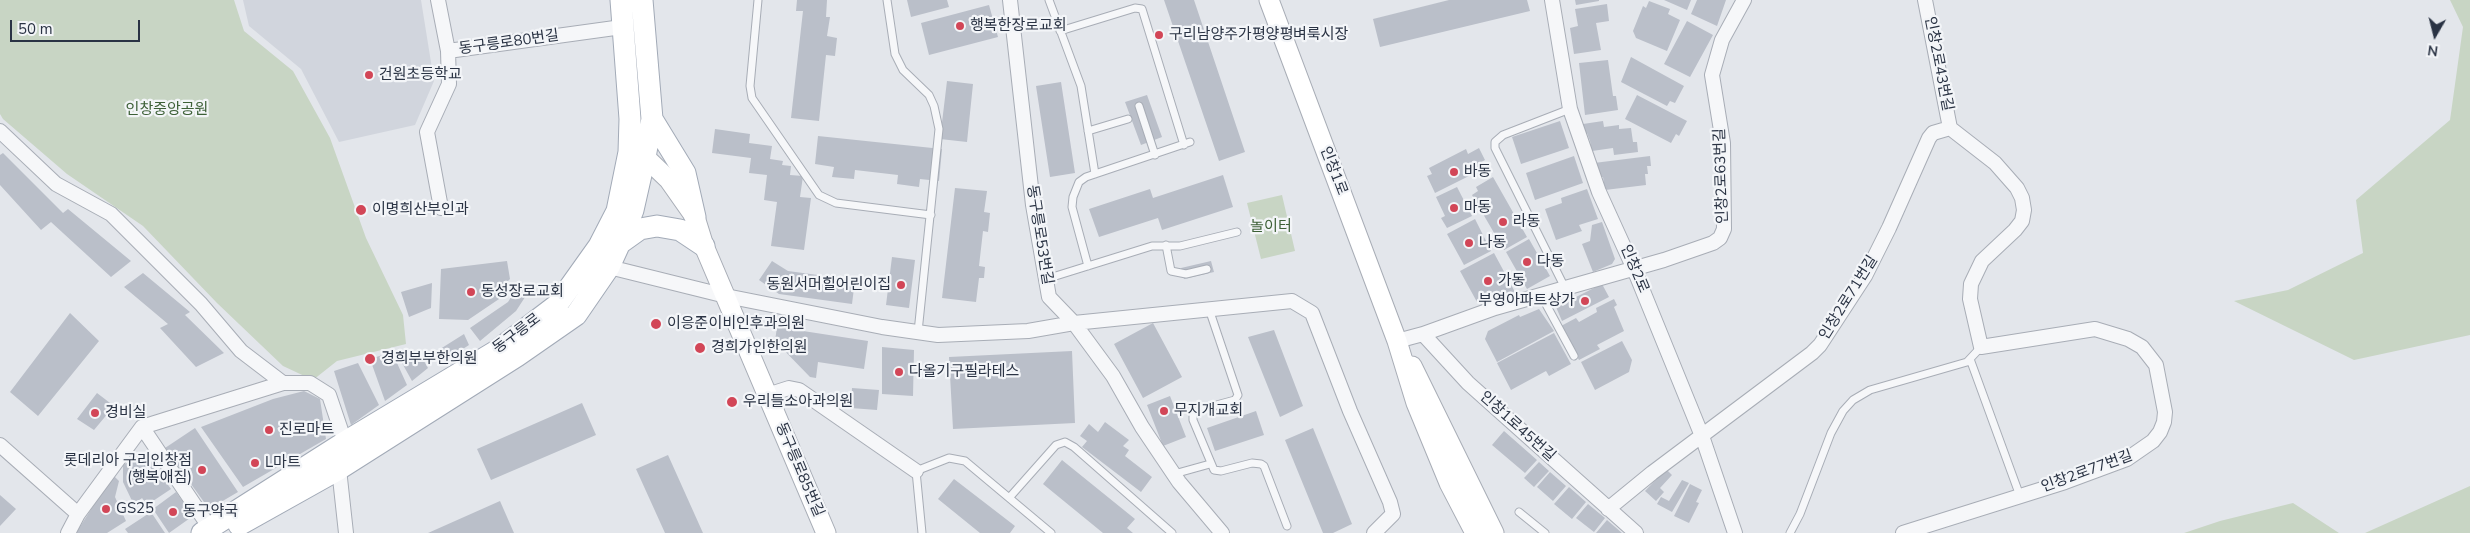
<!DOCTYPE html>
<meta charset="utf-8">
<style>
body{margin:0}
#map{position:relative;width:2470px;height:533px;overflow:hidden;background:#e3e6eb;font-family:"Nunito Sans",sans-serif}
canvas{display:block}
.north{position:absolute;left:2410px;top:10px;width:50px;height:50px;-webkit-text-stroke:4px #f3f5f8;paint-order:stroke;rotate:188deg;font-size:14px;font-weight:700;line-height:20px;text-align:center;color:#2a3344}
.north::after{content:'';display:block;margin:auto;width:18px;height:22px;background:#2a3344;clip-path:polygon(50% 0,100% 100%,50% 72%,0 100%)}
.scale{position:absolute;left:10px;top:20px;width:130px;height:22px;box-sizing:border-box;border:2px solid #2a3344;border-top:0;padding-left:6px;font-size:15px;line-height:18px;white-space:nowrap;color:#2a3344;-webkit-text-stroke:4px #f3f5f8;paint-order:stroke}
</style>
<div id="map">
<canvas width="2470" height="533"></canvas>
<div class="north">N</div>
<div class="scale">50 m</div>
</div>
<script>
const context = document.querySelector('canvas').getContext('2d');
context.lineJoin = 'round';
function fillPath(path, color) { context.fillStyle = color; context.fill(path, 'evenodd'); }
const shape = rows => new Path2D(rows.map(r => 'M' + r).join(''));
function strokePath(path, color, width, dash) { context.strokeStyle = color; context.lineWidth = width; context.lineCap = dash ? 'butt' : 'round'; context.setLineDash(dash || []); context.stroke(path); }
function write(font, color, halo, rows, align = 'center') {
  context.font = font + ' "Nunito Sans","Noto Sans KR",sans-serif'; context.lineWidth = 4.5; context.setLineDash([]); context.textBaseline = 'middle'; context.strokeStyle = halo; context.fillStyle = color; for (const [text, x, y, turn = 0] of rows) {
    context.save(); context.translate(x, y); context.rotate((+turn || 0) * Math.PI / 180); context.textAlign = isNaN(turn) ? turn : align; if (halo) context.strokeText(text, 0, 0); context.fillText(text, 0, 0); context.restore();
  }
}
fillPath(shape([
 [243,0,421,0,434,81,415,125,339,142,301,69,249,26]
]), '#d1d5dd');
fillPath(shape([
 [0,0,234,0,244,31,293,71,330,138,366,238,403,315,406,344,337,361,313,380,283,366,217,303,143,226,67,174,3,119,0,114],
 [2450,0,2470,0,2470,335,2354,360,2234,301,2288,290,2363,253,2356,200,2450,120,2463,27],
 [1282,195,1295,251,1261,259,1247,203],
 [2470,486,2470,533,2365,533],
 [2293,503,2339,533,2184,533,2220,521]
]), '#c8d5c4');
fillPath(shape([
 [797,0,827,0,826,17,830,17,827,36,837,38,835,56,826,55,819,121,791,118,803,11,796,11],
 [907,0,947,0,949,7,911,17],
 [1164,0,1194,0,1245,152,1219,161],
 [1449,0,1527,0,1530,11,1380,47,1373,19],
 [1575,0,1599,0,1599,1,1576,5],
 [1664,0,1691,0,1687,10],
 [1697,0,1726,0,1717,26,1691,14],
 [1649,1,1670,9,1668,14,1680,20,1667,51,1636,38,1633,31,1643,6,1646,8],
 [1607,4,1609,21,1596,23,1601,50,1574,54,1570,28,1578,26,1575,9],
 [989,5,998,37,929,55,921,23],
 [1687,21,1713,35,1690,77,1664,64],
 [1631,57,1684,86,1675,103,1670,101,1667,106,1621,82],
 [1608,60,1613,96,1616,96,1618,110,1585,115,1579,63],
 [947,81,973,84,967,142,940,139],
 [1061,82,1075,173,1050,177,1036,86],
 [1147,95,1162,137,1141,145,1125,102],
 [1637,95,1687,121,1679,136,1676,134,1671,143,1625,119],
 [1560,121,1569,148,1521,164,1512,137],
 [1603,121,1604,127,1619,125,1619,129,1631,128,1633,142,1637,142,1638,152,1614,155,1613,148,1592,151,1590,141,1587,133,1584,134,1583,124],
 [715,129,750,134,749,143,772,146,770,159,783,161,782,165,791,166,790,175,803,176,800,197,811,198,804,250,771,246,777,202,764,200,767,175,749,173,751,158,712,153],
 [818,136,942,149,939,181,920,179,919,187,897,184,898,175,855,170,854,179,832,177,834,167,815,164],
 [1479,148,1485,160,1478,164,1481,170,1435,193,1427,176,1432,174,1429,168,1466,149,1468,154],
 [3,153,63,213,68,209,131,261,111,277,51,222,41,230,0,185,0,155],
 [1574,156,1583,183,1535,200,1526,173],
 [1650,156,1651,166,1647,166,1648,174,1645,174,1646,185,1605,190,1603,177,1600,177,1599,170,1595,170,1594,163],
 [1223,175,1233,207,1162,230,1158,218,1099,237,1089,209,1150,189,1153,198],
 [1493,177,1527,237,1504,250,1472,195,1478,191,1476,187],
 [1457,187,1472,216,1447,228,1441,218,1445,216,1436,197],
 [955,188,987,191,984,212,990,213,988,232,983,231,979,266,985,267,984,278,979,278,976,302,942,298],
 [1587,189,1598,219,1579,225,1582,231,1556,240,1545,209,1562,203,1561,198],
 [1475,219,1491,251,1464,265,1447,234],
 [1602,222,1615,259,1612,264,1593,272,1582,244,1590,241,1592,225],
 [1529,239,1550,276,1527,289,1506,252],
 [1494,253,1515,292,1493,304,1489,296,1477,302,1460,271],
 [892,257,915,260,909,308,886,305],
 [507,261,510,279,502,287,502,297,468,320,439,319,441,269],
 [772,261,788,271,855,280,852,304,779,294,759,280],
 [1211,261,1214,272,1184,279,1181,268],
 [143,273,190,312,185,315,224,353,196,367,160,328,168,324,124,287],
 [432,283,431,308,409,317,401,292],
 [520,283,529,291,516,311,480,341,470,328,508,302],
 [1602,284,1609,297,1562,321,1556,307],
 [1614,299,1617,305,1614,307,1624,331,1597,345,1600,349,1579,360,1561,326,1576,318,1579,322,1597,312,1596,308],
 [1539,309,1554,331,1497,362,1485,339,1488,331,1519,315,1520,317],
 [70,313,99,341,38,416,10,392],
 [1153,323,1182,377,1143,398,1114,344],
 [777,327,868,341,864,369,818,362,816,378,810,377,775,341],
 [1274,330,1303,406,1280,417,1248,337],
 [1554,333,1571,364,1549,376,1546,371,1511,390,1497,363],
 [464,334,469,345,443,362,437,351],
 [1622,341,1632,360,1629,372,1595,390,1581,362],
 [882,347,914,350,913,396,882,394],
 [1072,351,1075,423,953,429,949,357],
 [392,352,407,385,385,401,370,359],
 [421,356,428,368,412,381,402,363],
 [358,363,379,405,351,425,334,371],
 [852,388,879,390,877,410,851,408],
 [304,391,320,399,326,439,243,487,201,427,273,399],
 [97,393,114,406,94,430,77,419],
 [1170,396,1186,437,1163,446,1147,405],
 [582,403,596,435,491,480,477,449],
 [1256,411,1264,435,1215,451,1207,428],
 [1105,422,1129,440,1123,446,1129,450,1125,456,1152,477,1141,492,1082,447,1087,441,1080,436,1089,424,1098,432],
 [195,428,238,492,209,509,165,448],
 [1313,428,1352,524,1333,533,1323,533,1285,440],
 [1504,431,1537,460,1525,473,1492,445],
 [144,452,171,489,147,505,142,498,134,505,123,482,123,465],
 [668,455,703,533,665,533,636,469],
 [1062,460,1135,519,1127,528,1133,533,1103,533,1043,484],
 [1539,462,1549,471,1534,487,1524,478],
 [1666,469,1672,475,1660,488,1664,492,1656,501,1645,491],
 [1550,472,1566,486,1553,501,1537,487],
 [113,475,119,481,115,497,126,521,107,533,76,533],
 [954,479,1015,526,1010,533,980,533,938,499],
 [1682,480,1689,483,1672,512,1657,504,1661,497,1669,501],
 [1690,484,1702,490,1696,502,1699,503,1689,523,1674,516],
 [1569,487,1586,502,1572,519,1554,504],
 [176,492,193,516,169,533,153,509],
 [0,495,16,509,0,526],
 [500,501,514,533,428,533],
 [1588,504,1605,518,1594,532,1576,518],
 [151,512,165,533,128,533,125,529],
 [1607,520,1622,533,1596,533]
]), '#babfc9');
const lane = shape([
 [758,0,750,86,752,98,819,195,836,203,931,215],
 [887,0,895,54,903,70,929,95,934,106,939,129,918,332],
 [1049,0,1081,86,1095,174],
 [1060,31,1135,8,1142,9,1184,145],
 [1139,106,1155,155],
 [1088,131,1128,119],
 [1166,245,1171,271,1186,274,1207,269],
 [1088,266,1072,207,1073,197,1079,182,1086,177,1190,142],
 [1046,279,1152,246,1180,246,1237,232],
 [1565,288,1495,148,1495,142,1503,135,1570,109],
 [1541,295,1574,356],
 [1209,309,1238,395,1235,400,1198,410,1193,415,1193,420,1214,470,1221,471,1252,463,1261,464,1264,466,1287,526],
 [1970,359,2020,496],
 [1174,474,1210,464],
 [1009,498,1056,445,1065,442,1074,447,1172,533],
 [1519,512,1545,533],
 [922,533,916,471,949,458,965,461,1051,533],
 [1790,533,1800,514,1831,433,1843,411,1853,400,1870,390,1967,362,1981,347]
]);
const street = shape([
 [438,0,448,51,622,27],
 [1010,0,1033,205,1049,297,1074,323,1113,376,1142,427,1179,482,1222,533],
 [1552,0,1570,109,1599,192,1634,269,1702,436,1735,533],
 [1925,0,1950,128],
 [0,131,56,184,111,214,201,304,241,351,283,383],
 [441,208,427,132,449,84,448,51],
 [609,267,726,296,882,327,938,335,1028,331,1074,323,1292,301,1312,313,1350,411,1390,502,1393,514,1374,533],
 [1423,334,1495,308,1664,260,1713,243,1720,238,1724,229,1723,143,1712,75,1722,40,1744,0],
 [1397,341,1423,334,1468,383,1636,533],
 [767,395,789,388,799,390,916,471],
 [142,427,210,528],
 [0,445,78,514,68,533],
 [339,469,346,533],
 [1608,509,1652,473,1812,353,1820,345,1865,276,1889,228,1929,138,1933,133,1950,128],
 [78,514,142,427,283,383,310,383,329,395,345,442],
 [1903,533,2065,482,2127,459,2153,441,2160,432,2164,422,2165,412,2156,365,2142,347,2128,339,2095,329,1981,347,1970,299,1971,284,1982,261,2015,230,2022,221,2024,210,2022,198,2017,188,1995,163,1950,128]
]);
const secondary = shape([
 [1269,0,1397,341,1416,403,1449,483,1475,533],
 [633,153,645,157,669,180,695,217,704,246,826,533],
 [1412,366,1494,533]
]);
const primary = shape([
 [652,119,685,173,695,217],
 [619,244,640,229,657,226,680,230,704,246],
 [239,525,339,469,517,356,576,315,609,267,619,245,633,210,645,157,652,119,642,0],
 [202,533,345,442,498,350,557,305,599,246,617,211,629,152,630,119,621,0]
]);
strokePath(lane, '#a8adb6', 9);
strokePath(street, '#a8adb6', 16);
strokePath(secondary, '#a8adb6', 21);
strokePath(primary, '#a2aab7', 23);
strokePath(lane, '#f6f7f9', 7);
strokePath(street, '#f6f7f9', 14);
strokePath(secondary, '#fff', 19);
strokePath(primary, '#fff', 21);
for (const [x, y, r, color] of [
 [960,26,5,"#d24657"],
 [1159,35,5,"#d24657"],
 [369,75,5,"#d24657"],
 [1454,172,5,"#d24657"],
 [1454,208,5,"#d24657"],
 [361,210,6,"#d24657"],
 [1503,222,5,"#d24657"],
 [1469,243,5,"#d24657"],
 [1527,262,5,"#d24657"],
 [1488,281,5,"#d24657"],
 [901,285,5,"#d24657"],
 [471,292,5,"#d24657"],
 [1585,301,5,"#d24657"],
 [656,324,6,"#d24657"],
 [700,348,6,"#d24657"],
 [370,359,6,"#d24657"],
 [899,372,5,"#d24657"],
 [732,402,6,"#d24657"],
 [1164,411,5,"#d24657"],
 [95,413,5,"#d24657"],
 [269,430,5,"#d24657"],
 [255,463,5,"#d24657"],
 [202,470,5,"#d24657"],
 [106,509,5,"#d24657"],
 [173,512,5,"#d24657"]
]) { const dot = new Path2D(); dot.arc(x, y, r, 0, 2 * Math.PI); context.fillStyle = color; context.fill(dot); strokePath(dot, '#f3f5f8', 2); }
write('15px', '#2a3344', '#f3f5f8', [
 ["행복한장로교회",970,26],
 ["구리남양주가평양평벼룩시장",1169,35],
 ["건원초등학교",379,75],
 ["바동",1464,172],
 ["마동",1464,208],
 ["이명희산부인과",372,210],
 ["라동",1513,222],
 ["나동",1479,243],
 ["다동",1537,262],
 ["가동",1498,281],
 ["동원서머힐어린이집",891,285,"right"],
 ["동성장로교회",481,292],
 ["부영아파트상가",1575,301,"right"],
 ["이응준이비인후과의원",667,324],
 ["경희가인한의원",711,348],
 ["경희부부한의원",381,359],
 ["다올기구필라테스",909,372],
 ["우리들소아과의원",743,402],
 ["무지개교회",1174,411],
 ["경비실",105,413],
 ["진로마트",279,430],
 ["롯데리아 구리인창점",192,461,"right"],
 ["(행복애짐)",192,478,"right"],
 ["L마트",265,463],
 ["GS25",116,509],
 ["동구약국",183,512]
], 'left');
write('15px', '#2a3344', '#f3f5f8', [
 ["동구릉로80번길",509,43,-8],
 ["인창2로43번길",1938,64,79],
 ["인창1로",1333,171,69],
 ["인창2로63번길",1722,176,-92],
 ["동구릉로53번길",1039,235,81],
 ["인창2로",1634,269,67],
 ["인창2로71번길",1849,298,-58],
 ["동구릉로",517,334,-37],
 ["인창1로45번길",1517,427,42],
 ["동구릉로85번길",799,470,67],
 ["인창2로77번길",2087,472,-20]
]);
write('15px', '#3d6037', '#f3f5f8', [
 ["인창중앙공원",167,110],
 ["놀이터",1271,227]
]);
</script>
